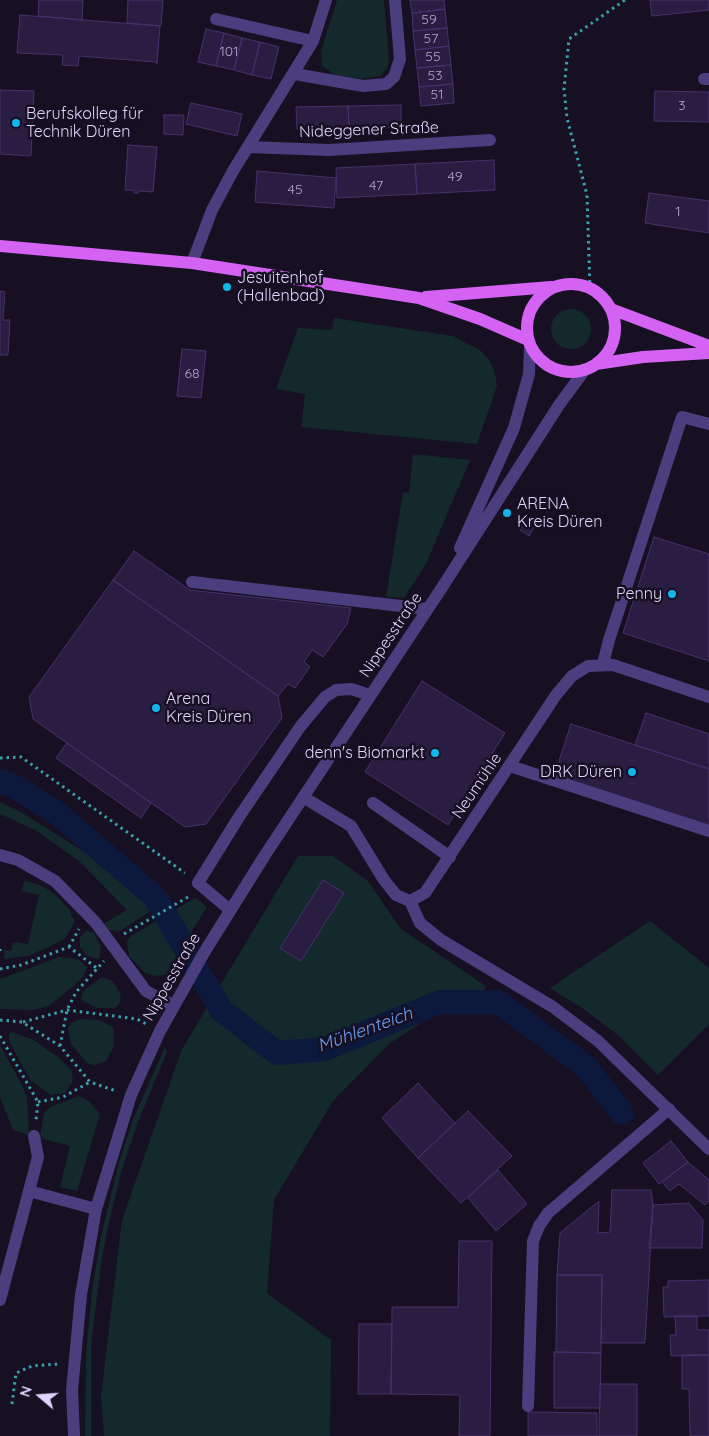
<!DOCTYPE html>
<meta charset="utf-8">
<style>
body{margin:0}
#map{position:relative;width:709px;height:1436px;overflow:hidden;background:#161022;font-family:Quicksand,sans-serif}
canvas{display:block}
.north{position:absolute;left:15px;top:1371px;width:50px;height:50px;-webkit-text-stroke:4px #161022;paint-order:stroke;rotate:288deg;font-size:14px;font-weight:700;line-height:20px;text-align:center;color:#dfd4fc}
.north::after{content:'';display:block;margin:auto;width:18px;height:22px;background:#dfd4fc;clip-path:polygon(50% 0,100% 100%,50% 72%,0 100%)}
</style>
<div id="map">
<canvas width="709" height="1436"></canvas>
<div class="north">N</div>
</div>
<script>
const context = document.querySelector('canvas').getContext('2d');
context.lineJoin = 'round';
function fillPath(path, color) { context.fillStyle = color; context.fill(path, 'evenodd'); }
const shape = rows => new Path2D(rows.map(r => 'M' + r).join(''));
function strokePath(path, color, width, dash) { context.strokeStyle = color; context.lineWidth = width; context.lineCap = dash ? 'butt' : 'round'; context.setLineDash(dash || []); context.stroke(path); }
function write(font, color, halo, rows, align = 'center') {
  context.font = font + ' Quicksand,sans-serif'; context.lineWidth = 5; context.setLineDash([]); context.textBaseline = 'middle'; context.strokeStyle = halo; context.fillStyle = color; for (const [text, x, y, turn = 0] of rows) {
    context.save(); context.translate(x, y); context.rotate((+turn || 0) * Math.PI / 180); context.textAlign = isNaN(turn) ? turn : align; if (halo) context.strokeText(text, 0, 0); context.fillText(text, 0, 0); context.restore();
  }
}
fillPath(shape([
 [337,0,384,0,389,60,387,69,380,76,360,79,335,75,322,66,321,51],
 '551 329a20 20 0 1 1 40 0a20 20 0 1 1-40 0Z',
 [334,318,453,336,481,351,489,360,495,373,497,386,477,444,301,427,305,394,276,389,298,328,332,330],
 [413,454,470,460,426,564,404,598,386,597,403,492,409,493],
 [0,802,21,812,105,865,140,892,152,910,120,931,109,930,103,924,127,910,79,861,35,830,0,814],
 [298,856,333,856,368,881,401,929,486,986,478,1001,449,1005,390,1043,333,1101,274,1200,267,1293,331,1340,330,1436,104,1436,101,1396,122,1220,182,1049],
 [25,880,44,887,56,895,68,908,75,922,65,938,53,945,28,956,5,959,4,950,11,951,13,942,28,944,39,895,21,891],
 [195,898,207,907,165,975,156,976,145,973,129,956,127,941,131,936],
 [650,921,709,968,709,1024,658,1075,619,1036,582,1008,550,988],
 [87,930,94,933,101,947,99,959,87,956,80,947,80,937],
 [59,957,76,959,82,962,87,968,83,977,70,989,50,1005,42,1008,33,1010,0,1009,0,979],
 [102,977,112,981,121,994,119,1004,115,1008,97,1008,81,1000,83,991],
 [80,1019,99,1020,114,1028,114,1047,105,1062,94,1065,87,1063,71,1044,68,1028,71,1023],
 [12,1032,34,1040,59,1058,71,1070,73,1078,72,1083,65,1093,51,1095,30,1080,9,1041,9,1034],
 [0,1045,22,1085,27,1098,29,1135,13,1130,0,1097],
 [165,1047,167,1052,138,1122,122,1169,109,1222,101,1264,91,1346,91,1436,85,1436,86,1354,92,1290,101,1236,119,1162,133,1119],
 [79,1096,90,1102,100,1114,77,1191,60,1187,70,1146,40,1138,44,1113,50,1107]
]), '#13292c');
strokePath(shape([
 [0,781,12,785,57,813,155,897,222,1011,277,1053,325,1049,440,1002,498,1002,586,1067,622,1113]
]), '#0d183d', 24);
const building = shape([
 [39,0,83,0,82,20,38,16,39,0],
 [128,0,163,0,161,26,127,23,128,0],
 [410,0,444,0,445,9,412,13,410,0],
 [650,0,709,0,709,10,652,16,650,0],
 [445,9,447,28,413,31,412,13,445,9],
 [20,15,160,26,157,64,156,62,79,56,78,66,62,65,63,55,17,53,20,15],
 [447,28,449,46,415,50,413,31,447,28],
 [206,29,224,33,216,66,198,62,206,29],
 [224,33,242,38,234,70,216,66,224,33],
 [242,38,260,42,252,75,234,70,242,38],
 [260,42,279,47,271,79,252,75,260,42],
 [449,46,451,65,417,68,415,50,449,46],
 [451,65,453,84,419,87,417,68,451,65],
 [453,84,454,103,421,106,419,87,453,84],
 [0,90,34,91,31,156,0,154,0,90],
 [655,91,709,92,709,122,654,121,655,91],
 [191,103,242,114,237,136,186,124,191,103],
 [401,105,401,127,349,128,348,106,401,105],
 [348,106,349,128,297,129,296,107,348,106],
 [164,115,184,115,183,135,164,134,164,115],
 [128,145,157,147,153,192,139,191,138,193,134,193,134,190,125,190,128,145],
 [494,160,495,190,417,194,415,164,494,160],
 [415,164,417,194,337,198,336,168,415,164],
 [257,171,336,178,334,208,255,202,257,171],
 [649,193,709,201,709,233,645,223,649,193],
 [0,291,5,292,3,320,10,320,8,355,0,355,0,291],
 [182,349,206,351,201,398,177,396,182,349],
 [525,521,534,527,529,536,520,530,525,521],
 [654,537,709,554,709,661,623,633,654,537],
 [134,551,190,590,351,608,347,624,323,657,312,650,304,662,310,667,295,688,288,684,278,696,113,580,134,551],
 [113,580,278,696,282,718,206,824,185,827,33,719,29,697,113,580],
 [422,681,505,733,448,825,365,772,422,681],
 [646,713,709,734,709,769,635,745,646,713],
 [571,724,709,769,709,826,554,776,571,724],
 [67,743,151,803,141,818,56,758,67,743],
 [323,880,344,893,301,961,280,948,323,880],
 [418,1083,455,1123,418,1158,382,1118,418,1083],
 [468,1111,512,1156,461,1203,418,1158,468,1111],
 [671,1141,688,1162,659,1184,643,1163,671,1141],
 [688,1162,709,1180,709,1201,705,1205,679,1184,670,1191,662,1182,688,1162],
 [498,1170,527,1204,496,1231,468,1198,498,1170],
 [612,1190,651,1190,653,1205,645,1343,601,1343,602,1275,557,1275,560,1233,599,1201,598,1233,610,1232,612,1190],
 [689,1203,703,1220,702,1248,649,1248,653,1205,689,1203],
 [459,1241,492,1241,490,1436,459,1436,460,1395,391,1394,392,1307,458,1307,459,1241],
 [557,1275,602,1275,601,1353,556,1352,557,1275],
 [709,1280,709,1316,664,1317,663,1287,668,1287,668,1281,709,1280],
 [675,1316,697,1316,697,1330,709,1330,709,1355,671,1356,670,1335,676,1335,675,1316],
 [359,1324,392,1324,391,1394,358,1394,359,1324],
 [554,1352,601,1353,600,1408,554,1408,554,1352],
 [682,1355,709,1355,709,1436,690,1436,689,1389,682,1389,682,1355],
 [600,1384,637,1384,637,1436,599,1436,600,1384],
 [528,1412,597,1413,597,1436,528,1436,528,1412]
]);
fillPath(building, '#2a1d42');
strokePath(building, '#46316c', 1);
strokePath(shape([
 [590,289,587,195,567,118,564,89,569,39,625,0],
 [0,758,21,757,185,873],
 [124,934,188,897],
 [69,947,79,929],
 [0,951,0,949],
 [0,969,21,965,69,947,98,969],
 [0,1020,22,1022,60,1046,90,1082,116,1091],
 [23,1022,67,1010,137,1019,146,1024],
 [0,1036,38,1102,36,1120],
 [60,1046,67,1010,76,992,104,961],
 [38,1102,63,1097,90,1082],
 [12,1404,16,1373,32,1366,59,1364]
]), '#38a1ac', 3, [2.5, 4]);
strokePath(shape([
 [216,19,313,41],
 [295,74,363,86,386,84,394,77,400,59,395,0],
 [704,79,709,79],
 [248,147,329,150,490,140],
 [192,263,212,210,233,171,313,41,326,0],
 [460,548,514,428,529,374,530,345],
 [192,582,427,609],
 [603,664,609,640,682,417,709,424],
 [510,766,709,831],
 [303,797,351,826,384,880,396,895,410,901,425,893,556,695,572,676,588,666,613,665,709,697],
 [373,803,450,857],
 [0,855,18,860,55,881,96,923,146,991,173,1005],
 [410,901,420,923,441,940,553,1007,598,1041,709,1149],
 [230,910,198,883,239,817,300,727,325,697,336,690,351,689,370,695],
 [29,1191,96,1209],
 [0,1300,38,1157,34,1136],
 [528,1406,533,1241,539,1226,548,1213,669,1109],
 [74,1436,72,1390,81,1295,96,1209,131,1095,160,1031,205,951,265,855,441,589,559,405,584,371]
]), '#4a3e7e', 12);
strokePath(shape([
 [0,246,192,263,419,298,480,319,528,340],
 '527 328a44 44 0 1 1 88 0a44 44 0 1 1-88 0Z',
 [426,297,551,287],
 [611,309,709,346],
 [596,364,643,357,709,353]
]), '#d463f4', 12);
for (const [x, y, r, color] of [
 [16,123,5,"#11b4eb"],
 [227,287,5,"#11b4eb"],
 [507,513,5,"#11b4eb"],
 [672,594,5,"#11b4eb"],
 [156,708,5,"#11b4eb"],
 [435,753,5,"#11b4eb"],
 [632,772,5,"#11b4eb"]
]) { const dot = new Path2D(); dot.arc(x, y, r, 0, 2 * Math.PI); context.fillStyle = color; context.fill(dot); strokePath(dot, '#161022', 2); }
write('14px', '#b2a6ce', null, [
 ["59",429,20],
 ["57",431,39],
 ["101",229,52],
 ["55",433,57],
 ["53",435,76],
 ["51",437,95],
 ["3",682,106],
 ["49",455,177],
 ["47",376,186],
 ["45",295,190],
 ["1",678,212],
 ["68",192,374]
]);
write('16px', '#dfd4fc', '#161022', [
 ["Berufskolleg für",26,114],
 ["Technik Düren",26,132],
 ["Jesuitenhof",237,278],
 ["(Hallenbad)",237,296],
 ["ARENA",517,504],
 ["Kreis Düren",517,522],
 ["Penny",662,594,"right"],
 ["Arena",166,699],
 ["Kreis Düren",166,717],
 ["denn's Biomarkt",425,753,"right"],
 ["DRK Düren",622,772,"right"]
], 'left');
write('16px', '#dfd4fc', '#161022', [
 ["Nideggener Straße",369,130,-2],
 ["Nippesstraße",391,635,-56],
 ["Neumühle",477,786,-56],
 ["Nippesstraße",172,977,-60]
]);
write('italic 18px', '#6a9ff4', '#161022', [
 ["Mühlenteich",365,1030,-20]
]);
</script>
